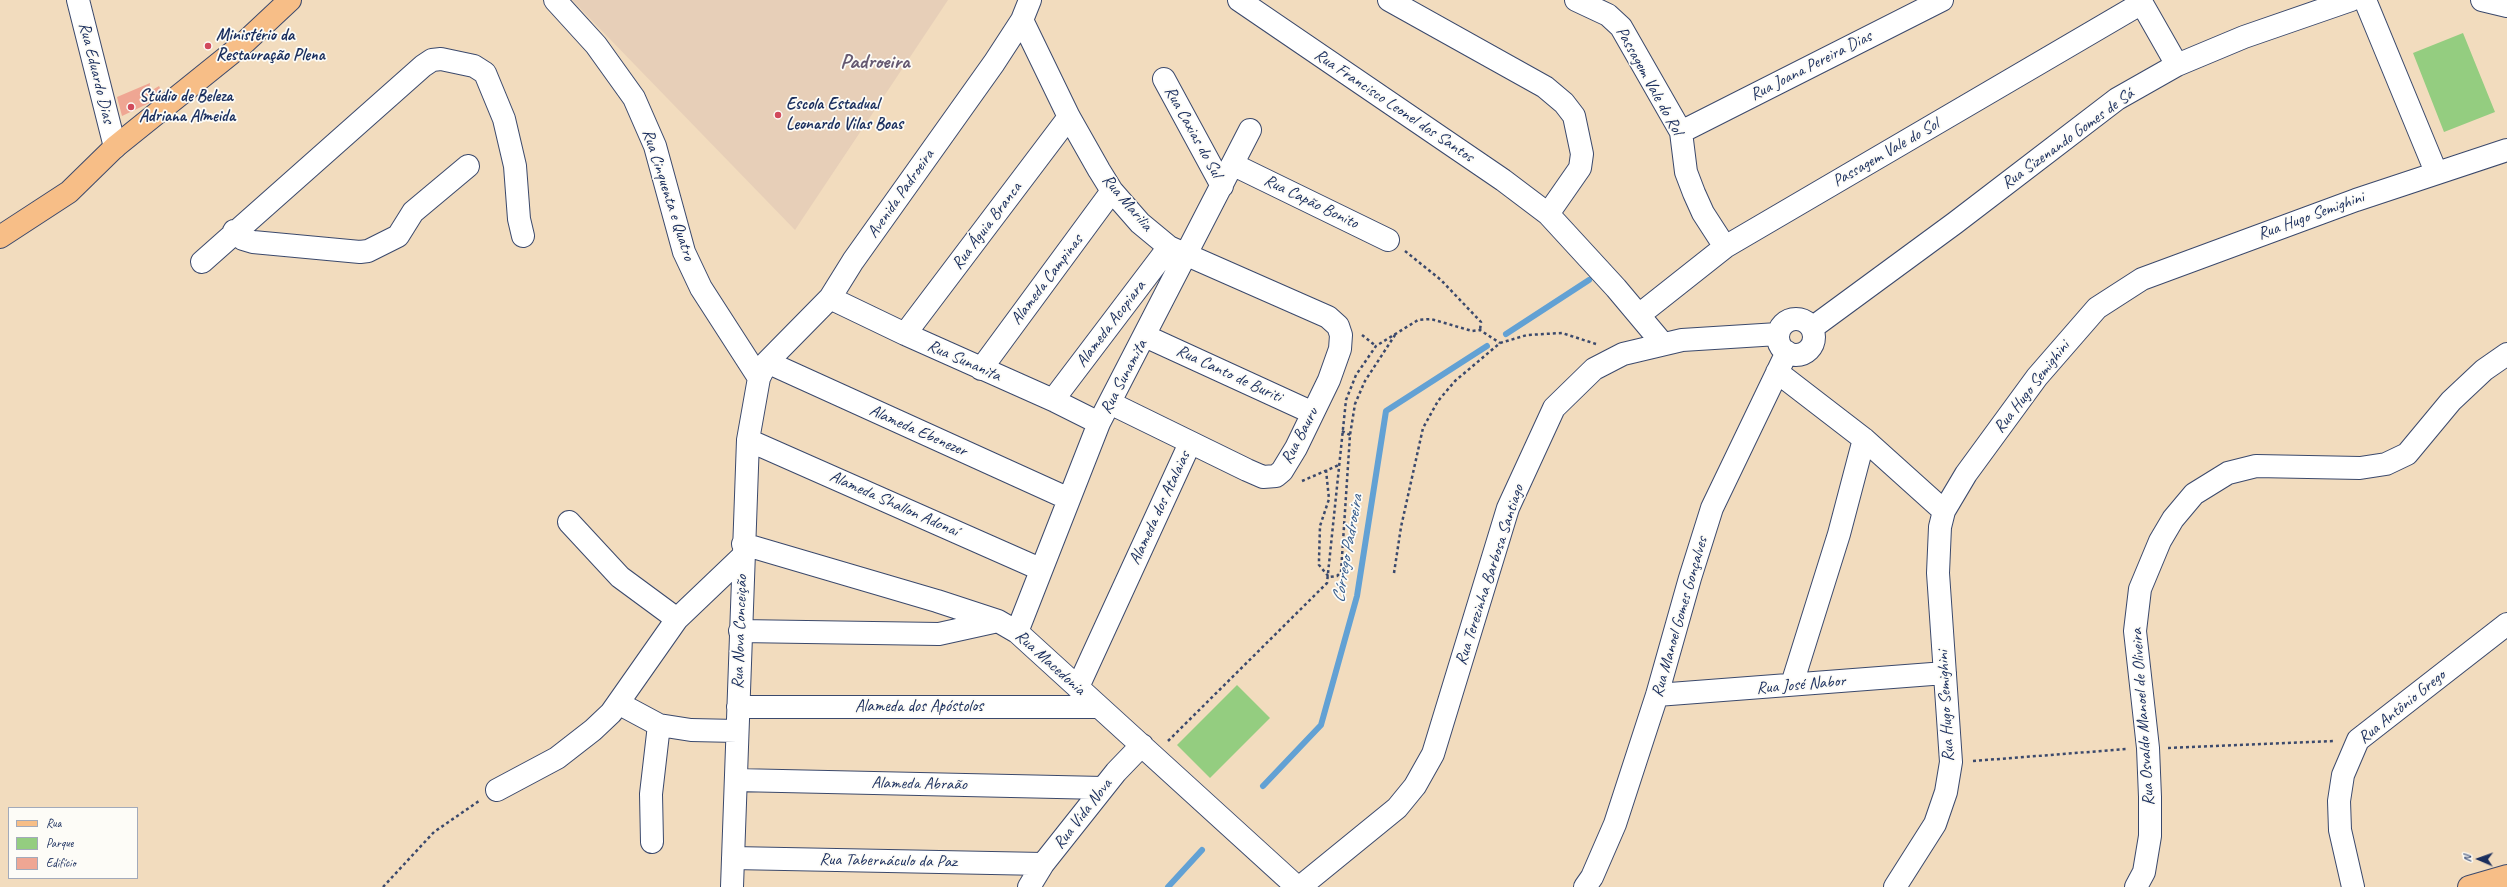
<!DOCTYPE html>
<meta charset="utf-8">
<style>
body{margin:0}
#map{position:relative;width:2507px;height:887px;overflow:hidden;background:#f2dcbe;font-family:Caveat,sans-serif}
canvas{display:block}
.legend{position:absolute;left:8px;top:807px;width:130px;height:72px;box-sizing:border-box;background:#fdfcf7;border:1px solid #a3aaba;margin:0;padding:5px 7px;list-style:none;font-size:12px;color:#1b2f5e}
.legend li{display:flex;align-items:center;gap:8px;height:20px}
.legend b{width:20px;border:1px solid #a3aaba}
.north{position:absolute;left:2459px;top:839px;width:40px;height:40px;-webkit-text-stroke:3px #fdfcf7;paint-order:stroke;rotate:272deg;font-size:11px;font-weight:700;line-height:16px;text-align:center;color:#1b2f5e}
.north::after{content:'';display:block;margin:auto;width:14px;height:18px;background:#1b2f5e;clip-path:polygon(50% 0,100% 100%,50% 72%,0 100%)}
</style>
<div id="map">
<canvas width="2507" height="887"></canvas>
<ul class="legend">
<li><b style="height:5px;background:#f7be87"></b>Rua</li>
<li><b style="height:11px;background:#94cd80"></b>Parque</li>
<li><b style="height:11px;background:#efa693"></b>Edifício</li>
</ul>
<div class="north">N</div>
</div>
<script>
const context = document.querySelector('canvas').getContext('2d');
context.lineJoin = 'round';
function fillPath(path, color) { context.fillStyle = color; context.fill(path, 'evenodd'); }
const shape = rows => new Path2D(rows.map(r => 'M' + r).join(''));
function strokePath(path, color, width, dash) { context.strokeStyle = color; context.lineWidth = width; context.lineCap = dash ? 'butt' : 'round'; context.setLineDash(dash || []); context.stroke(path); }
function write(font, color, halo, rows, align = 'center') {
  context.font = font + ' Caveat,sans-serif'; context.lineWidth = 3.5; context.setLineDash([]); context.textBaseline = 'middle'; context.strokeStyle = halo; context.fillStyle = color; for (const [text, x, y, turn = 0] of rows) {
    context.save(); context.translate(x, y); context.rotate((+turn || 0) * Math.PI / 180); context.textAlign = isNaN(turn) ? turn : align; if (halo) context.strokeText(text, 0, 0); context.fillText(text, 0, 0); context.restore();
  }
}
fillPath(shape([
 [572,0,948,0,795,230]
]), '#e7cfb8');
fillPath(shape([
 [2463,33,2495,112,2444,132,2413,53],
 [1237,685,1270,718,1210,778,1177,745]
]), '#94cd80');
strokePath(shape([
 [1506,334,1589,280],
 [1263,786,1321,725,1357,596,1386,411,1487,346],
 [1168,887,1202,850]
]), '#62a1d4', 6);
fillPath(shape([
 [150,83,149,92,159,86,164,96,122,116,117,97]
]), '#efa693');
const minor = shape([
 [78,0,115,147],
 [555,0,596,45,634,98,655,146,684,252,701,288,759,378],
 [1239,0,1503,180,1548,214,1616,288,1663,344],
 [1389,0,1545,87,1564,103,1574,116,1582,154,1580,168,1548,214],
 [1576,0,1608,15,1621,27,1681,132,1686,172,1694,193,1703,213,1725,247],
 [2140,0,2177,65],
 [2365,0,2436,172],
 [2482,0,2507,6],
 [1022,20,1069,117,1099,170,1112,191,1140,223,1169,247,1328,317,1338,326,1341,335,1340,349,1329,380,1296,448,1282,471,1276,476,1263,477,1247,470,1110,403],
 [1164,79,1222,186],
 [1681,132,1942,0],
 [1234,165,1388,240],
 [234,231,243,239,253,242,360,252,368,251,398,236,413,212,468,166],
 [202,262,423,66,432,60,441,59,474,66,485,73,504,119,515,166,519,219,523,236],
 [830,298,905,334,1053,400,1099,423],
 [1639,315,1725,247,2142,3],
 '1778 337a18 18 0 1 1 36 0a18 18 0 1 1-36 0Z',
 [1812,328,1955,223,2117,99,2177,65,2244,37,2351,0],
 [905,334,1069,117],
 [1145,336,1313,413],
 [767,362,1069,499],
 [981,369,1112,191],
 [1777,372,1864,439,1944,511],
 [1053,400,1169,247],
 [748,440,1040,569],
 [743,544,937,601,998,621,1017,632,1297,887],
 [677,619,742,557],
 [740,631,939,634,998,621],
 [1017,632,1099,423,1250,130],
 [1792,684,1839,534,1864,439],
 [1078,687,1190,443],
 [1657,695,1945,673],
 [618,703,659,725,691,730,737,731],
 [738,707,1099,707],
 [736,780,1103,788],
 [497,790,557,758,593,730,611,713,677,619,620,577,569,522],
 [652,842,651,794,659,725],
 [733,858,1043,864],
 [732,887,748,440,759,378,767,362,830,298,853,261,994,63,1022,20,1030,0],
 [1029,887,1043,864,1116,772,1142,745],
 [1300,887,1397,808,1415,786,1433,754,1508,508,1554,408,1594,369,1623,354,1682,340,1778,334],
 [1585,887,1592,877,1615,824,1657,695,1690,578,1712,508,1787,352],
 [1895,887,1935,824,1946,792,1951,762,1938,573,1940,527,1944,511,1966,474,2037,377,2097,308,2142,279,2356,200,2507,150],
 [2136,887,2144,872,2150,836,2150,797,2148,748,2135,631,2140,589,2160,541,2173,519,2194,494,2228,473,2256,466,2360,468,2386,464,2407,454,2451,401,2484,370,2507,354],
 [2353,887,2340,830,2339,801,2343,775,2358,740,2507,624]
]);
const major = shape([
 [0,237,69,192,115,147,243,44,290,0],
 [2469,887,2507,876]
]);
strokePath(minor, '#3b496c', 24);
strokePath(major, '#3b496c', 24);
strokePath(shape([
 [1405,251,1441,280,1481,322,1480,330],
 [1362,335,1376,346],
 [1342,431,1350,435],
 [1326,470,1329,499,1320,526,1319,560,1319,565,1329,577,1337,576,1341,572,1350,435,1355,404,1365,381,1395,335],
 [1302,481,1339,465],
 [1394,573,1401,527,1423,428,1438,401,1455,381,1500,343,1527,335,1562,333,1596,344],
 [1168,741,1327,583,1346,400,1356,375,1376,346,1418,320,1431,319,1472,331,1480,330,1500,343],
 [2168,748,2335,741],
 [1973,761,2127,749],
 [383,887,434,832,479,801]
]), '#3b496c', 2.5, [3, 3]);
strokePath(minor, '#fff', 22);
strokePath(major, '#f7be87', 22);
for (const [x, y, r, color] of [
 [208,46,4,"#d1495b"],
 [131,107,4,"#d1495b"],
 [778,115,4,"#d1495b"]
]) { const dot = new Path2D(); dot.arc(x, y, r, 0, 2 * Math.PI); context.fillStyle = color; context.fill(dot); strokePath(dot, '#fdfcf7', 1.5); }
write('bold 17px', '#1b2f5e', '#fdfcf7', [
 ["Ministério da",216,36],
 ["Restauração Plena",216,56],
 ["Stúdio de Beleza",139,97],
 ["Adriana Almeida",139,117],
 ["Escola Estadual",786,105],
 ["Leonardo Vilas Boas",786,125]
], 'left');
write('17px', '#1b2f5e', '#fdfcf7', [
 ["Rua Joana Pereira Dias",1811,66,-27],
 ["Rua Eduardo Dias",96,73,76],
 ["Passagem Vale do Rol",1649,81,61],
 ["Rua Francisco Leonel dos Santos",1394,106,34],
 ["Rua Caxias do Sul",1193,132,61],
 ["Rua Sizenando Gomes de Sá",2068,139,-36],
 ["Passagem Vale do Sol",1886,153,-30],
 ["Avenida Padroeira",901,194,-55],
 ["Rua Cinquenta e Quatro",668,195,72],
 ["Rua Capão Bonito",1311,202,26],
 ["Rua Marilia",1127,203,50],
 ["Rua Hugo Semighini",2311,216,-20],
 ["Rua Águia Branca",987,226,-53],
 ["Alameda Campinas",1047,280,-53],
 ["Alameda Acopiara",1111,324,-53],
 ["Rua Sunanita",964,361,24],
 ["Rua Canto de Buriti",1229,374,25],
 ["Rua Sunamita",1124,377,-62],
 ["Rua Hugo Semighini",2032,387,-52],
 ["Alameda Ebenezer",918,431,24],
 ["Rua Bauru",1300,436,-62],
 ["Alameda Shallon Adonaí",894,504,24],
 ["Alameda dos Atalaias",1160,508,-65],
 ["Rua Terezinha Barbosa Santiago",1490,575,-72],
 ["Rua Manoel Gomes Gonçalves",1680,617,-74],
 ["Rua Nova Conceição",740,632,-88],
 ["Rua Macedonia",1050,663,42],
 ["Rua José Nabor",1801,685,-5],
 ["Rua Hugo Semighini",1946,706,-93],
 ["Alameda dos Apóstolos",919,707],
 ["Rua Antônio Grego",2402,707,-39],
 ["Rua Osvaldo Manoel de Oliveira",2143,717,-94],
 ["Alameda Abraão",919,784,1],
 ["Rua Vida Nova",1083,814,-52],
 ["Rua Tabernáculo da Paz",888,861,1]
]);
write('italic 18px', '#375d8d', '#fdfcf7', [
 ["Córrego Padroeira",1348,549,-80]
]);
write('bold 21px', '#655971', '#fdfcf7', [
 ["Padroeira",875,62]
]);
</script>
